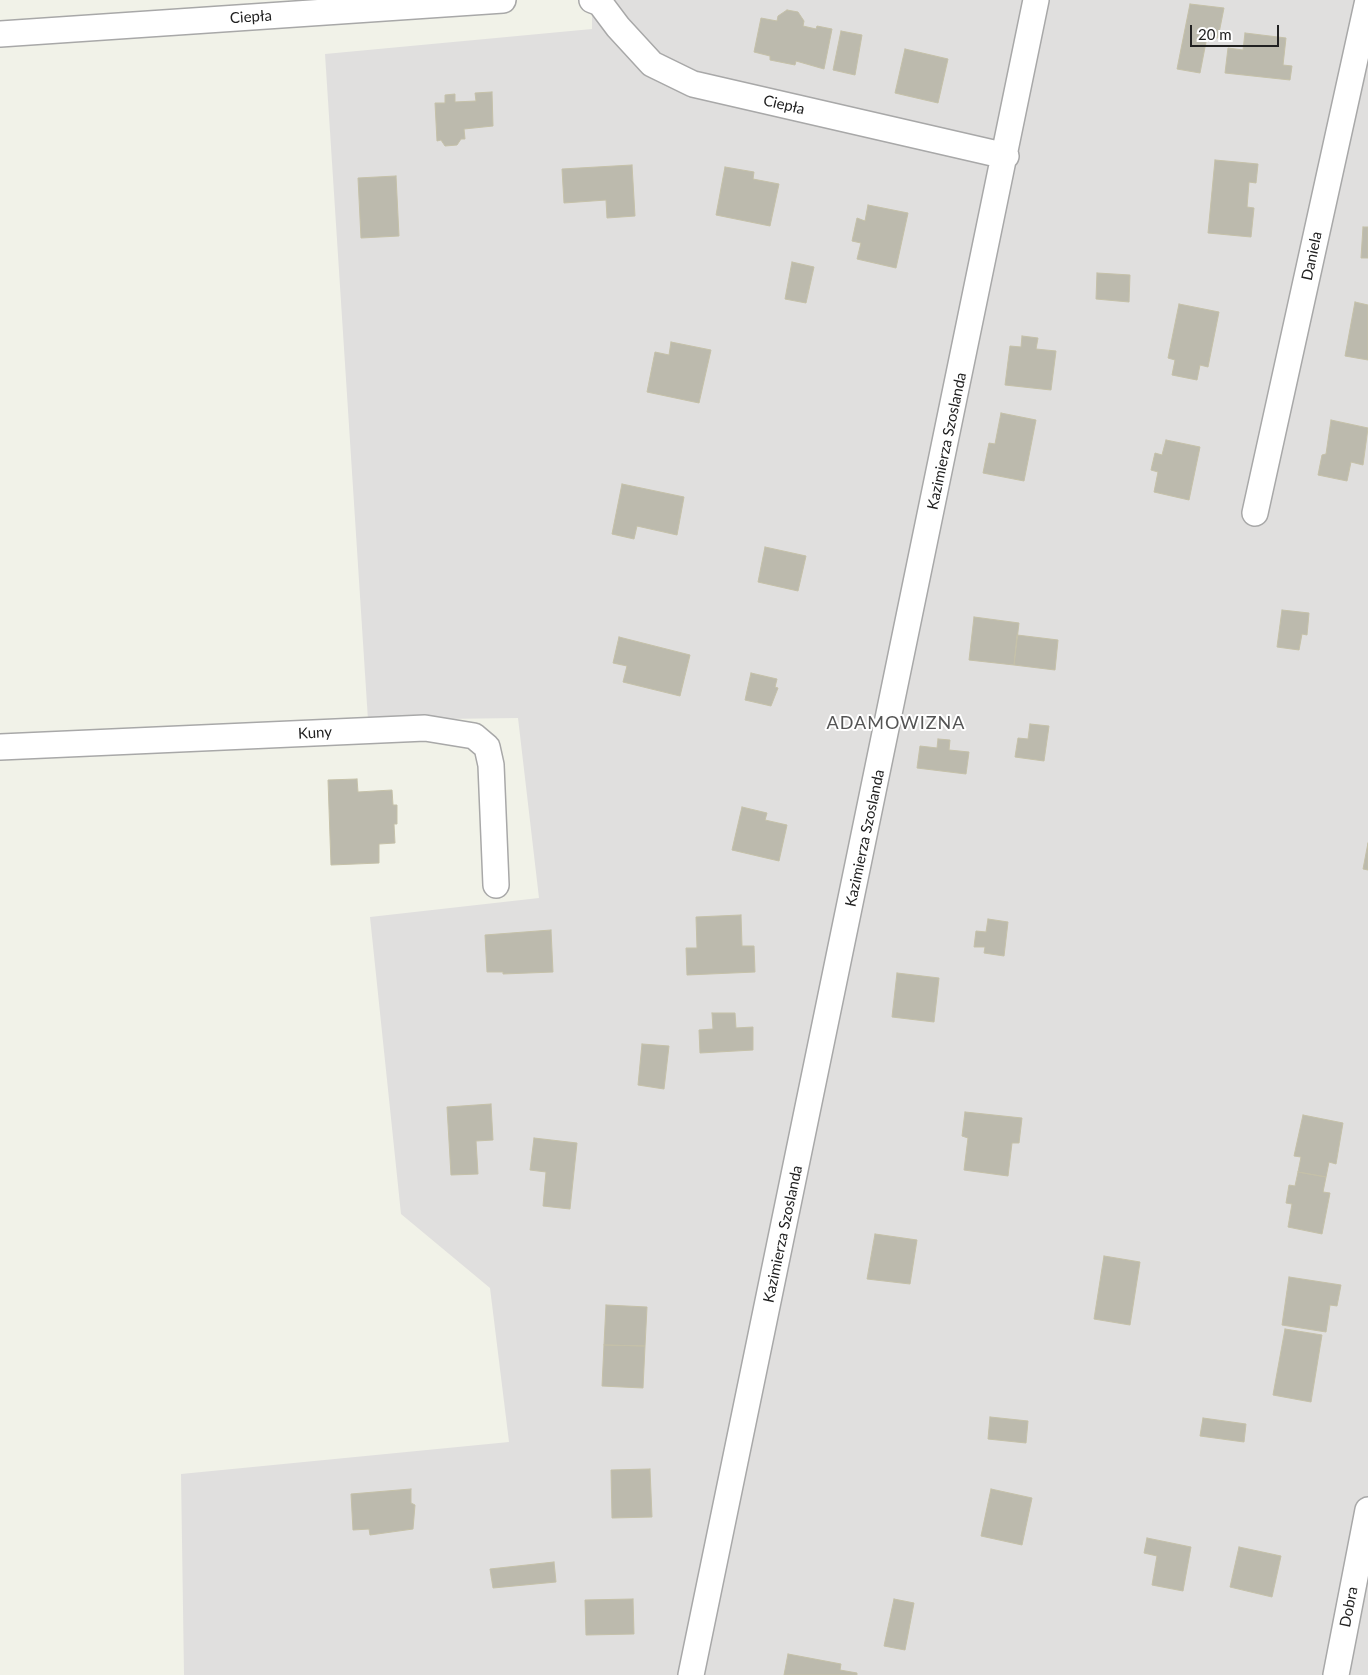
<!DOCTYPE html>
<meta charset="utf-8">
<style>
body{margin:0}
#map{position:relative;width:1368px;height:1675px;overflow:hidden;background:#f1f2e8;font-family:Lato,sans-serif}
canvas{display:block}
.scale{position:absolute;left:1190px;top:25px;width:89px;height:22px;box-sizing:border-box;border:2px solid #212121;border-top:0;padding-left:6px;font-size:15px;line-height:18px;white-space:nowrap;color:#212121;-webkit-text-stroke:4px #fff;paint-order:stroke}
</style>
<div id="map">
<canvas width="1368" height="1675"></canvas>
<div class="scale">20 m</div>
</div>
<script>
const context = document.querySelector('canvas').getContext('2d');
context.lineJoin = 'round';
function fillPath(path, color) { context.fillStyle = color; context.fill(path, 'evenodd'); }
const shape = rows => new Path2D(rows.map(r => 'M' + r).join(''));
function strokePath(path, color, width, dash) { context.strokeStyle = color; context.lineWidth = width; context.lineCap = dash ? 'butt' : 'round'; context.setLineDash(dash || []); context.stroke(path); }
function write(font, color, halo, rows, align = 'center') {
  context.font = font + ' Lato,sans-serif'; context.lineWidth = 4; context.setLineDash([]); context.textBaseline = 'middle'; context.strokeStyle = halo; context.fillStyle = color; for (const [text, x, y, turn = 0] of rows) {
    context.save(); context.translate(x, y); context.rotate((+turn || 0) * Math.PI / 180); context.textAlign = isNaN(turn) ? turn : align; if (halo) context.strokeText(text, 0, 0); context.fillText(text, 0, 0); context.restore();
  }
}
fillPath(shape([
 [592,0,1368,0,1368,1675,184,1675,181,1474,509,1442,490,1288,401,1214,370,917,539,898,518,718,368,720,325,54,592,29]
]), '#e0dfde');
const building = shape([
 [1190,4,1224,8,1218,38,1207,37,1200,73,1177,69,1190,4],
 [787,10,798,12,804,21,803,26,816,29,817,26,832,29,824,69,796,61,795,65,770,60,770,56,754,52,761,18,777,21,778,16,787,10],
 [841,31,862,35,855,75,833,70,841,31],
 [1245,33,1286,38,1283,65,1292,66,1290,80,1225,73,1228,48,1243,50,1245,33],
 [905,49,948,59,938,103,895,93,905,49],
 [492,92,493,126,464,129,465,139,461,139,457,145,445,146,441,140,437,141,435,103,445,103,445,95,455,94,455,102,476,101,475,93,492,92],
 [1215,160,1258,164,1256,183,1249,182,1247,207,1254,208,1251,237,1208,233,1215,160],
 [632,165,635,216,607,218,606,200,564,203,562,169,632,165],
 [725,167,754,172,753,179,779,184,770,226,716,215,725,167],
 [396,176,399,236,361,238,358,178,396,176],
 [868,205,908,213,896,268,857,259,861,243,852,241,857,218,865,221,868,205],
 [1363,227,1368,227,1368,258,1361,258,1363,227],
 [792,262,814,267,806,303,785,299,792,262],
 [1097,273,1130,275,1129,302,1096,299,1097,273],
 [1355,302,1368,305,1368,360,1345,356,1355,302],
 [1179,304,1219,312,1208,367,1200,365,1197,380,1172,375,1175,360,1168,358,1179,304],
 [1022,336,1038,338,1036,349,1056,351,1051,390,1005,385,1010,346,1021,347,1022,336],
 [671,342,711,350,699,403,647,392,655,352,669,355,671,342],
 [1001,413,1036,420,1024,481,983,473,989,443,995,444,1001,413],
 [1331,420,1368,428,1363,465,1351,462,1347,481,1318,475,1322,455,1326,454,1331,420],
 [1166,440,1200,447,1189,500,1154,492,1158,472,1151,470,1155,453,1162,455,1166,440],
 [622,484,684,497,677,535,637,526,634,539,612,534,622,484],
 [765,547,806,556,798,591,758,582,765,547],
 [1282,610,1309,613,1307,635,1302,634,1299,650,1277,647,1282,610],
 [974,617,1019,623,1014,665,969,660,974,617],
 [1017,635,1058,640,1055,670,1014,665,1017,635],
 [619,637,690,655,680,696,623,682,627,666,613,663,619,637],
 [751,673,777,679,775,687,778,688,771,706,745,700,751,673],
 [1030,724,1049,726,1044,761,1015,757,1018,738,1028,739,1030,724],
 [938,739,950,740,949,750,969,752,966,774,917,768,920,746,937,748,938,739],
 [357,779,358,792,392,790,393,805,397,805,397,824,394,824,395,843,379,844,379,863,331,865,328,780,357,779],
 [742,807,767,813,765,820,787,825,779,861,732,850,742,807],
 [1368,843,1368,870,1363,869,1368,843],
 [741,915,742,946,754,946,755,972,687,975,686,948,697,948,696,917,741,915],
 [988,919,1008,922,1004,956,984,953,985,947,974,947,976,931,986,932,988,919],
 [551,930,553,972,503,974,503,972,487,972,485,935,551,930],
 [897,973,939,978,934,1022,892,1017,897,973],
 [712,1013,735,1013,736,1028,753,1027,753,1050,700,1053,699,1030,713,1029,712,1013],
 [642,1044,669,1046,664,1089,638,1085,642,1044],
 [491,1104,493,1140,476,1141,478,1174,451,1175,447,1107,491,1104],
 [965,1112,1022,1118,1019,1143,1012,1143,1008,1176,964,1170,968,1138,962,1136,965,1112],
 [1303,1115,1343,1123,1336,1164,1329,1162,1326,1177,1298,1172,1301,1157,1294,1156,1303,1115],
 [534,1138,577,1143,570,1209,543,1206,546,1172,530,1170,534,1138],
 [1298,1172,1326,1177,1323,1192,1330,1193,1322,1234,1288,1227,1292,1204,1286,1203,1289,1185,1295,1186,1298,1172],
 [875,1234,917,1240,910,1284,867,1279,875,1234],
 [1104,1256,1140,1262,1130,1325,1094,1319,1104,1256],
 [1289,1277,1341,1285,1337,1306,1330,1305,1326,1332,1282,1325,1289,1277],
 [606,1305,647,1307,645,1346,604,1345,606,1305],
 [1285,1329,1322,1335,1311,1402,1273,1395,1285,1329],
 [604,1345,645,1346,643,1388,602,1386,604,1345],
 [990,1417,1028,1421,1026,1443,988,1439,990,1417],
 [1203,1418,1246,1424,1244,1442,1200,1436,1203,1418],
 [650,1469,652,1517,612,1518,611,1470,650,1469],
 [411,1489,411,1503,415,1505,413,1529,370,1535,369,1529,353,1530,351,1494,411,1489],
 [991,1489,1032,1498,1022,1545,981,1536,991,1489],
 [1147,1538,1191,1547,1183,1591,1152,1585,1157,1556,1144,1553,1147,1538],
 [1239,1547,1281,1556,1272,1597,1230,1587,1239,1547],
 [554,1562,556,1582,493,1588,490,1569,554,1562],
 [633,1599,634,1634,586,1635,585,1600,633,1599],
 [894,1599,914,1603,905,1650,884,1646,894,1599],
 [788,1654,841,1664,840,1670,857,1673,857,1675,784,1675,788,1654]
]);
fillPath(building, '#bcbaad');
strokePath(building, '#c5c1a9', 1);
const minor = shape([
 [592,0,600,3,618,27,652,64,693,84,1006,156],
 [0,34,503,0],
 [1255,513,1368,0],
 [0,747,425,728,474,736,487,747,491,765,496,885],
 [691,1675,1036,0],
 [1336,1675,1368,1510]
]);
strokePath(minor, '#a8a8a8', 28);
strokePath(minor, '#fff', 25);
write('15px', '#212121', '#fff', [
 ["Ciepła",251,17,-4],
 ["Ciepła",784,105,13],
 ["Daniela",1312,256,-78],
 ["Kazimierza Szoslanda",947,441,-78],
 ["Kuny",315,733,-3],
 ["Kazimierza Szoslanda",865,838,-78],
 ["Kazimierza Szoslanda",783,1234,-78],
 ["Dobra",1349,1607,-79]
]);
context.letterSpacing = '1px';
write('18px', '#545454', '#fff', [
 ["ADAMOWIZNA",896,723]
]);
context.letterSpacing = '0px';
</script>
